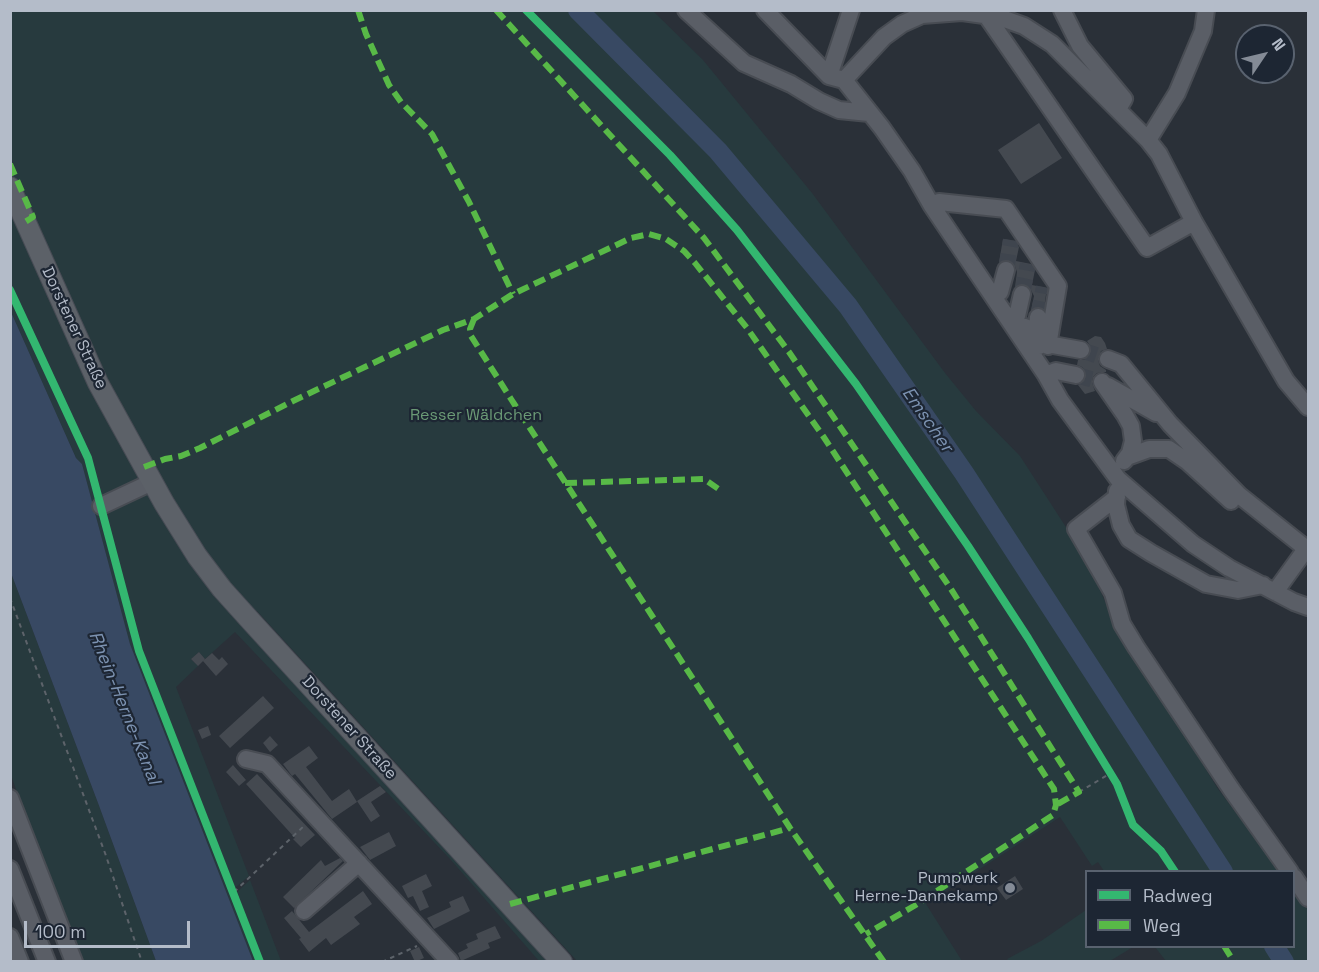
<!DOCTYPE html>
<meta charset="utf-8">
<style>
body{margin:0}
#map{position:relative;width:1319px;height:972px;overflow:hidden;background:#2a3038;font-family:"Space Grotesk",sans-serif}
canvas{display:block}
.frame{position:absolute;inset:0;border:12px solid #b4bcc9;pointer-events:none}
.legend{position:absolute;left:1085px;top:870px;width:210px;height:78px;box-sizing:border-box;background:#1d2633;border:2px solid #59626f;margin:0;padding:8px 10px;list-style:none;font-size:18px;color:#b4bcc9}
.legend li{display:flex;align-items:center;gap:12px;height:30px}
.legend b{width:30px;border:2px solid #59626f}
.north{position:absolute;left:1235px;top:24px;width:60px;height:60px;box-sizing:border-box;background:#1d2633;border:2px solid #59626f;border-radius:50%;rotate:55deg;font-size:16px;font-weight:700;line-height:24px;text-align:center;color:#b4bcc9}
.north::after{content:'';display:block;margin:auto;width:21px;height:27px;background:#848b96;clip-path:polygon(50% 0,100% 100%,50% 72%,0 100%)}
.scale{position:absolute;left:24px;top:921px;width:166px;height:27px;box-sizing:border-box;border:3px solid #b4bcc9;border-top:0;padding-left:8px;font-size:18px;line-height:21px;white-space:nowrap;color:#b4bcc9;-webkit-text-stroke:4px #1d2633;paint-order:stroke}
</style>
<div id="map">
<canvas width="1319" height="972"></canvas>
<div class="frame"></div>
<ul class="legend">
<li><b style="height:8px;background:#33b770"></b>Radweg</li>
<li><b style="height:8px;background:#58b947"></b>Weg</li>
</ul>
<div class="north">N</div>
<div class="scale">100 m</div>
</div>
<script>
const context = document.querySelector('canvas').getContext('2d');
context.lineJoin = 'round';
function fillPath(path, color) { context.fillStyle = color; context.fill(path, 'evenodd'); }
const shape = rows => new Path2D(rows.map(r => 'M' + r).join(''));
function strokePath(path, color, width, dash) { context.strokeStyle = color; context.lineWidth = width; context.lineCap = dash ? 'butt' : 'round'; context.setLineDash(dash || []); context.stroke(path); }
function write(font, color, halo, rows, align = 'center') {
  context.font = font + ' "Space Grotesk",sans-serif'; context.lineWidth = 4.5; context.setLineDash([]); context.textBaseline = 'middle'; context.strokeStyle = halo; context.fillStyle = color; for (const [text, x, y, turn = 0] of rows) {
    context.save(); context.translate(x, y); context.rotate((+turn || 0) * Math.PI / 180); context.textAlign = isNaN(turn) ? turn : align; if (halo) context.strokeText(text, 0, 0); context.fillText(text, 0, 0); context.restore();
  }
}
fillPath(shape([
 [11,11,653,11,703,60,812,193,945,373,976,411,1020,456,1084,555,1112,617,1218,789,1280,871,1104,871,1098,862,1092,866,1060,817,926,904,962,961,577,961,257,611,245,623,553,961,539,961,451,860,235,632,205,659,199,652,191,659,198,666,176,687,249,876,235,888,145,656,89,454,46,361,41,362,84,458,134,645,257,961,253,961,130,644,82,464,76,458,11,312],
 [11,573,98,803,156,961,83,961,36,846,11,775],
 [250,880,281,961,263,961,237,892],
 [1294,890,1308,910,1308,961,1166,961,1155,947,1294,946],
 [1086,910,1086,946,1133,947,1110,961,1009,961,1007,959,1041,941]
]), '#273a3e');
fillPath(shape([
 [11,312,76,458,82,464,130,644,253,961,156,961,98,803,11,573]
]), '#384963');
strokePath(shape([
 [578,10,718,151,848,306,964,473,1223,872],
 [1274,946,1284,962]
]), '#384963', 20);
fillPath(shape([
 [1039,123,1062,158,1021,184,998,150],
 [1003,239,1015,241,1019,247,1016,261,1031,264,1035,270,1032,285,1047,288,1044,308,1038,307,1031,310,1034,296,1029,286,1019,284,1015,287,1017,272,1014,263,1008,260,999,262],
 [1095,336,1101,337,1105,343,1107,349,1101,351,1098,360,1100,366,1106,370,1106,372,1097,373,1093,377,1092,383,1095,391,1085,394,1078,385,1084,381,1086,372,1082,367,1077,365,1078,360,1084,360,1089,356,1091,347,1087,341],
 [199,652,205,659,198,666,191,659],
 [212,653,219,660,222,657,228,664,216,676,203,661],
 [263,696,274,708,230,748,219,736],
 [208,726,211,735,202,739,198,730],
 [270,736,278,745,270,752,263,743],
 [309,746,318,758,306,767,332,801,349,789,357,802,332,819,295,774,292,776,283,764],
 [233,765,246,780,239,786,226,772],
 [257,774,315,835,301,847,293,839,295,838,246,784],
 [380,786,386,792,371,802,380,816,371,822,357,801],
 [389,832,396,846,370,860,360,847],
 [340,858,343,861,294,908,283,897,321,860,325,866],
 [426,874,432,886,422,891,429,907,420,911,413,896,408,898,402,886],
 [1015,876,1023,889,1006,900,997,888],
 [363,891,372,904,354,917,360,924,331,945,326,938,309,952,299,939,301,938,284,918,292,911,309,932],
 [463,896,470,911,434,929,427,918,451,907,449,902],
 [495,926,501,938,488,943,490,948,461,961,458,953,468,948,466,944,478,939,476,934],
 [419,947,424,958,415,962,410,951]
]), '#444950');
strokePath(shape([
 [1006,270,1011,240],
 [1022,294,1028,264],
 [1038,317,1044,287],
 [1081,350,1108,359],
 [1076,375,1102,382]
]), '#3f454e', 16, [16, 8]);
const minor = shape([
 [686,10,744,63,791,84,819,101,839,110,869,113],
 [765,10,829,76,844,80,882,128,912,171,932,206,1046,375,1060,400,1118,479,1193,544,1229,568,1294,602,1308,607],
 [1062,10,1080,46,1124,99,1118,109],
 [986,15,1147,248,1194,222],
 [829,76,851,10],
 [844,80,884,37,902,24,922,15,962,12,999,17,1024,26,1052,44,1148,140,1159,154,1194,222,1286,381,1308,407],
 [1148,140,1177,93,1203,31,1206,10],
 [932,206,939,202,1006,209,1058,286,1048,346],
 [1000,292,1006,270],
 [1017,316,1022,294],
 [1038,317,1036,342,1039,346],
 [1025,327,1036,342,1081,350],
 [1108,359,1121,364,1170,424,1239,495,1308,550],
 [1046,375,1056,371,1076,375],
 [1102,382,1125,415,1131,426,1133,441,1130,453,1124,461],
 [1108,386,1156,413],
 [1127,457,1149,449,1169,449,1188,462,1231,501],
 [1117,491,1116,505,1121,525,1129,539,1151,553,1206,584,1238,590,1263,585],
 [1117,497,1076,529,1113,593,1122,624,1136,647,1231,789,1290,872],
 [101,506,152,482],
 [1275,592,1306,549],
 [246,759,267,764,450,962],
 [10,798,74,962],
 [10,869,47,962],
 [1294,877,1308,898],
 [304,911,359,863],
 [10,937,20,962]
]);
const major = shape([
 [10,187,98,383,164,503,197,556,222,589,249,619,562,962]
]);
strokePath(minor, '#484c53', 20);
strokePath(major, '#484c55', 22);
strokePath(shape([
 [10,598,105,853,142,962],
 [1079,792,1111,773],
 [234,892,306,824],
 [382,962,417,946]
]), '#5d636a', 2, [4.5, 4.5]);
strokePath(minor, '#5a5e66', 16);
strokePath(major, '#5c6168', 20);
strokePath(shape([
 [358,10,366,34,389,85,401,102,432,134,469,202,513,294],
 [496,10,704,238,789,352,951,589,1079,792,1056,805],
 [10,164,33,217,25,222],
 [474,319,470,329,471,336,511,399,790,828,884,962],
 [144,467,165,459,181,456,200,448,293,401,443,330,474,319,513,294,631,238,649,234,666,239,684,251,695,263,747,328,823,436,1054,789,1056,805,1053,815,914,906,866,934],
 [565,483,704,479,720,490],
 [510,904,790,828],
 [1224,946,1234,962]
]), '#58b947', 6, [12, 6]);
strokePath(shape([
 [526,10,670,155,737,230,856,384,968,546,1028,638,1117,784,1133,825,1161,851,1175,872],
 [10,290,88,458,139,651,260,962]
]), '#33b770', 8);
for (const [x, y, r, color] of [
 [1010,888,6,"#848b96"]
]) { const dot = new Path2D(); dot.arc(x, y, r, 0, 2 * Math.PI); context.fillStyle = color; context.fill(dot); strokePath(dot, '#1d2633', 2); }
write('16px', '#b4bcc9', '#1d2633', [
 ["Dorstener Straße",74,328,65],
 ["Dorstener Straße",349,728,48]
]);
write('16px', '#6b9a76', '#1d2633', [
 ["Resser Wäldchen",476,416]
]);
write('16px', '#b4bcc9', '#1d2633', [
 ["Pumpwerk",998,879],
 ["Herne-Dannekamp",998,897]
], 'right');
write('italic 18px', '#7c92b1', '#1d2633', [
 ["Emscher",927,420,55],
 ["Rhein-Herne-Kanal",124,708,68]
]);
</script>
